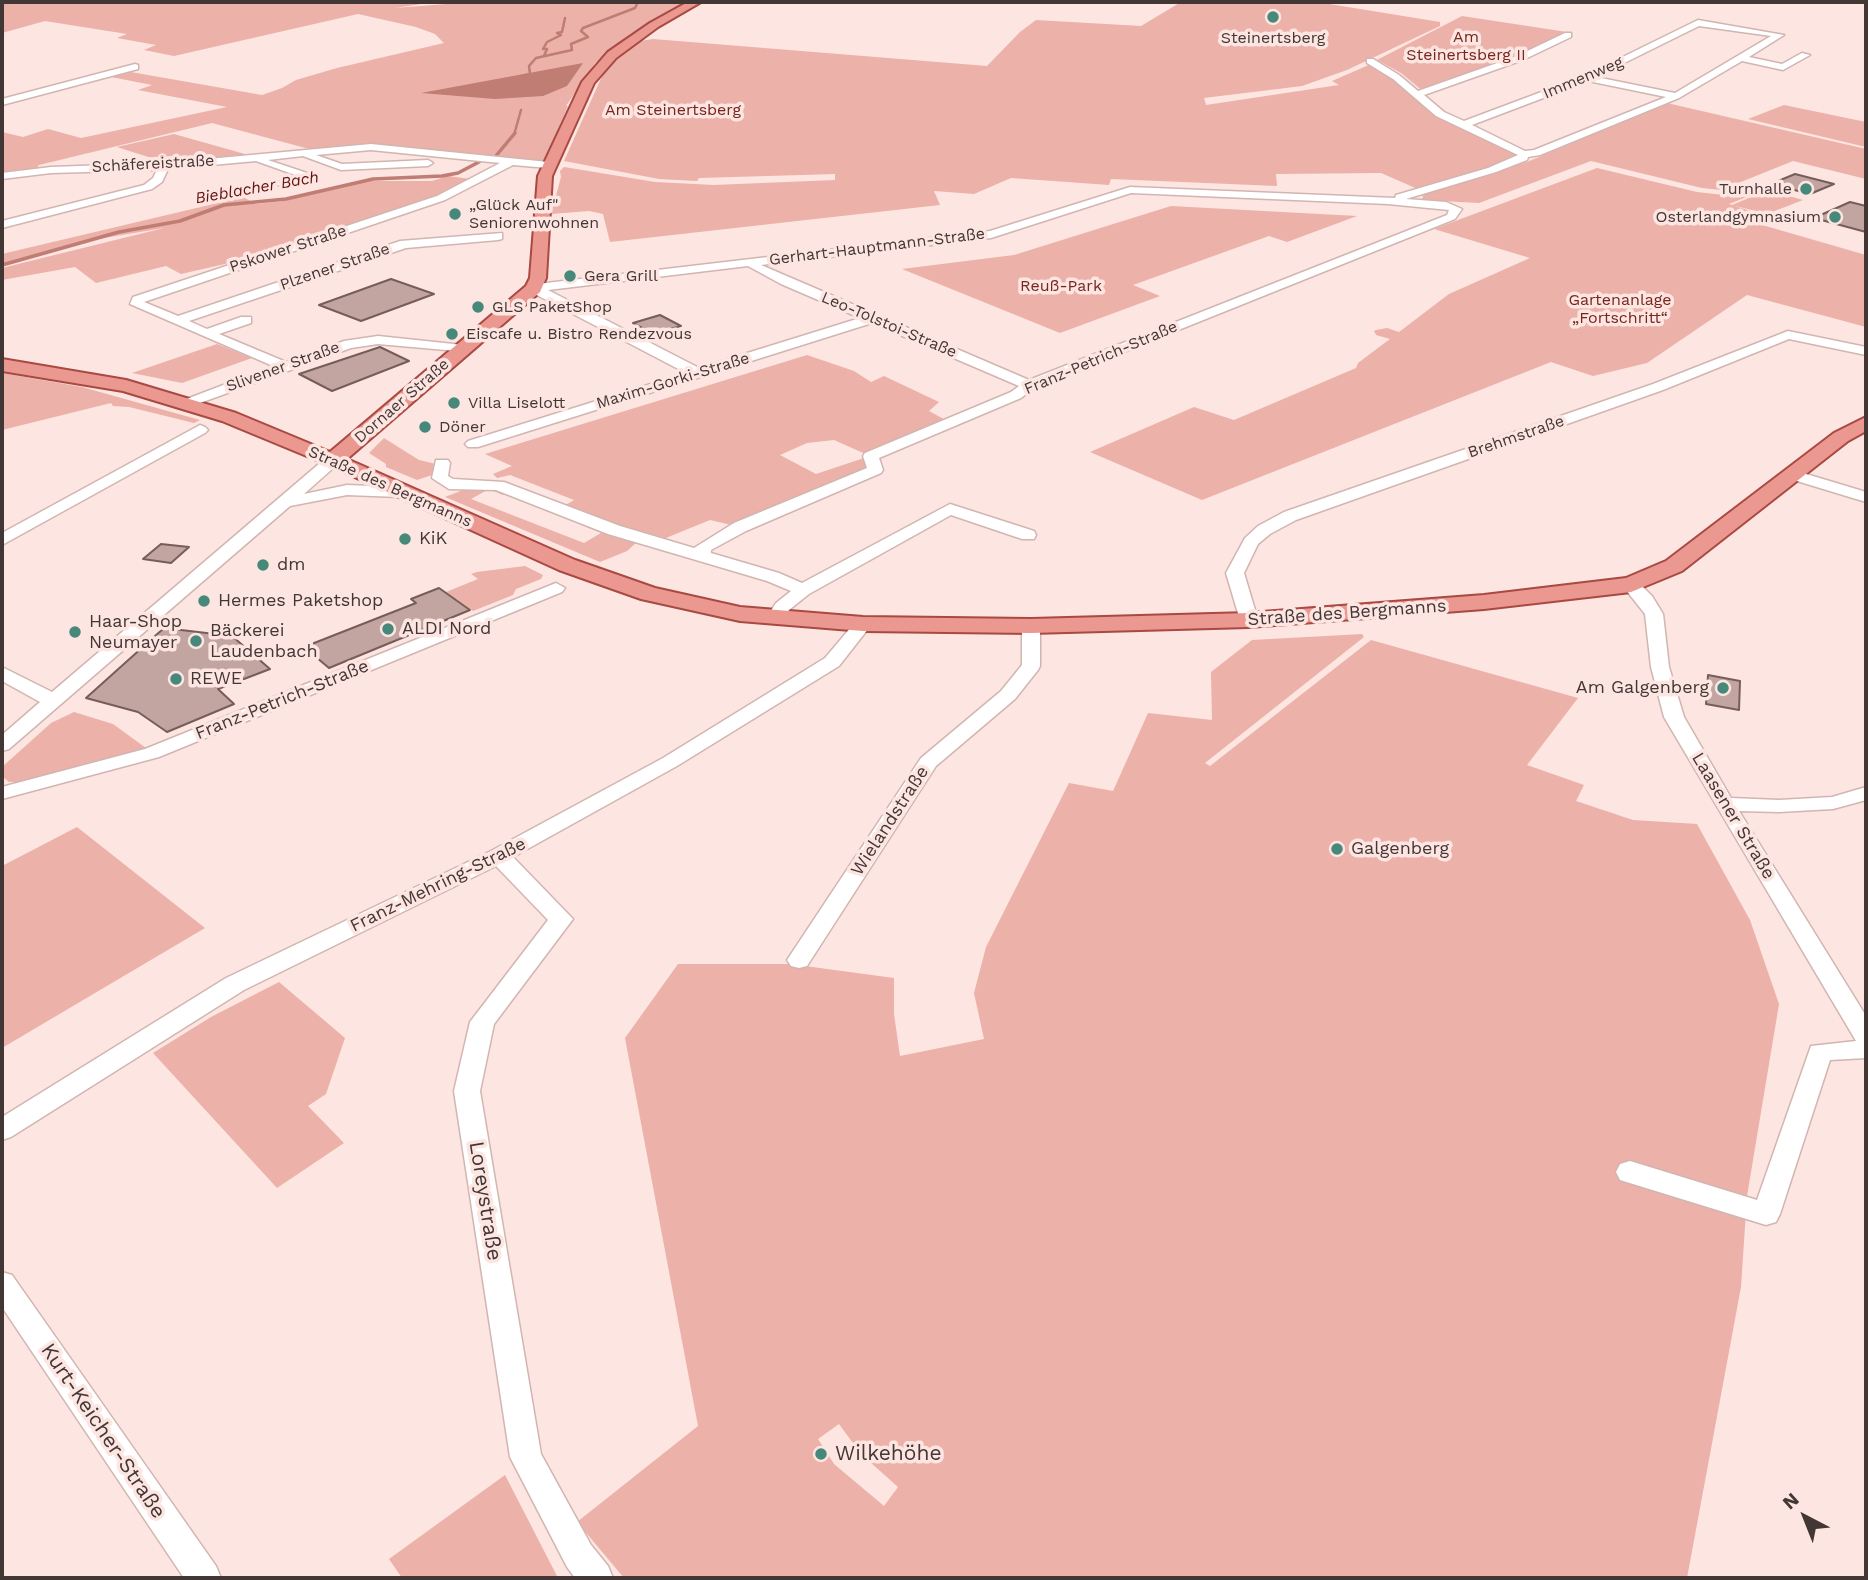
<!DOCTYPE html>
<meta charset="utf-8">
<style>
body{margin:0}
#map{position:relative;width:1868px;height:1580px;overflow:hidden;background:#fde5e1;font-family:"Work Sans",sans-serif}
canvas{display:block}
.frame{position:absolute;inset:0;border:4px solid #433736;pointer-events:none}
.north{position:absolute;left:1770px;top:1482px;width:70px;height:70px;-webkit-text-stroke:5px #fde5e1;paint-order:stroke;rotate:318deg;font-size:19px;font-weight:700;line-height:28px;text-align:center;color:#433736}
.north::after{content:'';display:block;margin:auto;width:24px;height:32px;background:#433736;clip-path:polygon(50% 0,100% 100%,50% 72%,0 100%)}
</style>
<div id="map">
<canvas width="1868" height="1580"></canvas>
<div class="frame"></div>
<div class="north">N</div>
</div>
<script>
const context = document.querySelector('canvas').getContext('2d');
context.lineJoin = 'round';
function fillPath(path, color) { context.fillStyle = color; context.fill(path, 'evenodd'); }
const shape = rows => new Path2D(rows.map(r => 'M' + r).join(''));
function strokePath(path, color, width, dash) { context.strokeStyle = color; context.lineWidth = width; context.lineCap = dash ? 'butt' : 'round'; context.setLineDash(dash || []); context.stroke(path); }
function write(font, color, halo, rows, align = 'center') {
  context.font = font + ' "Work Sans",sans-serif'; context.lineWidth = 7; context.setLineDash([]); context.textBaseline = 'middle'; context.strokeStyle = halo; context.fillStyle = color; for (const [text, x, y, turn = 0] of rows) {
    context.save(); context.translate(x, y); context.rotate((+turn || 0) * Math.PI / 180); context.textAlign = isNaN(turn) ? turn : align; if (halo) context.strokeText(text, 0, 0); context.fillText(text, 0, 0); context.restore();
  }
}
fillPath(shape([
 [2,2,435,2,395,8,472,2,566,4,692,2,656,20,595,63,566,106,568,106,544,162,402,147,313,150,212,123,39,165,36,169,2,175,2,132,23,137,48,129,81,138,227,107,138,90,152,85,106,76,125,71,262,95,282,88,296,80,337,68,444,43,435,34,416,27,358,14,174,56,144,50,156,45,117,38,127,34,45,21,2,33],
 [1181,2,1317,2,1440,22,1440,26,1347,70,1302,86,1204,98,1206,105,1339,85,1332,81,1371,64,1392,77,1413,96,1512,151,1518,156,1518,159,1420,190,1381,173,1276,174,1277,186,1111,179,1109,185,1011,178,974,194,934,191,940,205,610,242,603,214,589,211,551,214,561,177,560,171,564,167,655,182,714,185,835,180,835,174,699,178,697,181,659,179,564,161,607,65,640,41,653,39,987,66,1020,32,1036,20,1141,26],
 [1462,16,1567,32,1516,56,1424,92,1401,73,1377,60],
 [1667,103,1866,149,1866,179,1793,161,1721,190,1702,188,1591,161,1479,203,1422,200,1424,192,1527,162],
 [1784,105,1866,122,1866,147,1748,119],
 [174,134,252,156,167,163,117,147],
 [1597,168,1697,192,1724,195,1749,187,1764,190,1729,204,1754,212,1738,218,1866,255,1866,327,1747,295,1647,363,1593,376,1551,362,1202,500,1090,452,1194,407,1234,420,1356,368,1358,363,1390,339,1376,335,1374,331,1376,330,1387,328,1399,332,1449,294,1530,258,1434,229],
 [448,176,470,179,432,198,238,261,181,274,166,266,96,283,75,267,2,280,2,268,164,228,92,240,2,264,2,254,243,197,256,204,283,201,360,181,432,181],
 [1768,190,1803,200,1767,214,1732,205],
 [1171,206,1357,216,1287,242,1269,236,1133,285,1160,296,1060,333,902,269,1014,255],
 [217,344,252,358,182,383,132,373],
 [807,355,854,371,871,382,884,376,939,402,929,411,951,423,872,456,875,470,740,527,710,520,656,542,564,506,574,500,510,475,497,478,493,474,512,466,485,454],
 [834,440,870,456,816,474,780,455,807,443],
 [2,373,82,387,200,420,194,423,129,407,113,406,111,403,2,430],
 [384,438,419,460,436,464,438,473,417,480,386,467,386,464,369,453],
 [476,485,512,490,503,495,489,489,471,499,584,543,601,533,587,527,592,524,638,541,627,551,600,562,445,497],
 [525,566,543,575,541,579,516,589,513,595,473,611,446,592,478,579,471,574,477,572],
 [1362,634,1364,637,1205,763,1210,766,1371,640,1578,698,1527,765,1584,785,1576,801,1633,820,1697,824,1750,920,1779,1004,1747,1196,1741,1287,1687,1578,624,1578,577,1522,698,1426,625,1038,678,964,790,964,894,978,894,1014,900,1056,984,1039,974,993,986,947,1069,783,1113,791,1148,713,1212,720,1211,672,1252,640],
 [839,1424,861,1454,898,1487,884,1506,834,1464,818,1439],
 [74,712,113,724,146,748,24,782,9,782,2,776,2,767,51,723],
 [77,827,205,928,2,1048,2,866],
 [279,982,345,1038,326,1094,308,1106,344,1143,277,1188,153,1053,211,1017],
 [505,1475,558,1578,402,1578,389,1559]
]), '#ecb1a8');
fillPath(shape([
 [583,63,567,86,543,96,495,99,421,93]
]), '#bf7d74');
strokePath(shape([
 [544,56,547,49,543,49,547,42,561,35,557,33,562,32,565,18],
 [523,76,530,74,529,66,536,58,572,50,571,44,588,37,581,31,583,28,635,8,638,2],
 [514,135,521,110]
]), '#bf7d74', 2.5);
strokePath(shape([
 [495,157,515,133],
 [2,265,119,232,180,221,224,205,286,199,373,179,442,176,458,173,479,162]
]), '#bf7d74', 3.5);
const building = shape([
 [1795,174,1834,184,1810,194,1771,184,1795,174],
 [1850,202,1866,206,1866,232,1814,218,1850,202],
 [391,279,434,294,361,321,319,305,391,279],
 [660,315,681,326,653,334,633,323,660,315],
 [380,347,409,361,332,391,299,374,380,347],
 [161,544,189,547,171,563,143,559,161,544],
 [439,588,470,610,329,668,304,647,416,603,411,599,439,588],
 [164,628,232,636,270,669,218,689,234,704,167,732,138,712,86,698,164,628],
 [1708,675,1740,681,1739,710,1706,704,1708,675]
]);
fillPath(building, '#c2a5a1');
strokePath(building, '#775d59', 2);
const minor = shape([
 [1698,20,1784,35,1749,57,1782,64,1802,53,1810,55,1783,70,1742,61,1679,98,1540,155,1528,157,1527,160,1496,172,1406,199,1446,202,1462,209,1455,219,1034,388,1021,398,879,458,883,470,881,473,746,531,711,550,711,553,779,573,802,583,950,504,1034,531,1036,535,1034,539,1022,539,951,515,809,594,789,610,781,622,775,623,766,618,776,603,791,591,767,581,608,534,496,490,449,489,432,478,436,460,448,460,450,463,448,476,453,479,504,482,620,526,694,548,734,523,867,468,863,456,865,453,1011,392,1019,386,872,323,478,447,468,447,465,444,468,441,686,373,529,291,529,285,990,231,1130,187,1395,198,1396,195,1488,168,1518,155,1436,116,1393,79,1367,63,1367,59,1373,59,1399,75,1418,91,1517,56,1565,33,1571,33,1571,37,1523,60,1424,95,1444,112,1464,121,1584,76,1698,20],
 [1699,26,1771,36,1675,93,1596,77,1699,26],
 [1588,81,1666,97,1534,150,1525,151,1472,125,1588,81],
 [1131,193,1388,204,1449,210,1447,215,1029,380,761,265,991,238,1131,193],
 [748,266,781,284,860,318,699,368,548,290,748,266],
 [135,64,138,65,138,69,2,105,2,99,135,64],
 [371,144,548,162,553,165,548,168,513,165,445,200,144,302,178,316,400,241,502,233,502,239,498,240,406,248,189,321,207,329,241,317,251,317,251,323,219,334,286,362,344,341,378,336,463,345,468,346,468,352,378,344,351,348,189,407,184,406,182,403,184,400,273,366,130,304,133,297,437,196,500,163,371,150,316,155,342,164,428,160,433,163,428,166,341,170,303,156,268,160,316,176,282,187,276,184,278,182,298,176,256,161,168,169,162,182,152,189,2,228,2,221,144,185,153,178,157,170,51,173,2,179,2,173,51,167,164,163,371,144],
 [1788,331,1866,347,1866,355,1789,339,1663,390,1296,520,1270,534,1258,544,1244,573,1258,620,1249,625,1240,620,1226,573,1245,538,1258,526,1284,512,1653,384,1788,331],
 [200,425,205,427,208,430,205,433,2,545,2,533,200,425],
 [333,455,341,460,339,463,304,494,347,485,399,487,407,492,399,497,347,495,290,506,9,749,2,751,2,735,40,702,2,681,2,667,52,692,327,457,333,455],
 [1793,470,1866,492,1866,502,1787,478,1785,475,1787,472,1793,470],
 [1631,580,1637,581,1652,596,1663,614,1669,667,1684,717,1731,798,1779,800,1832,797,1866,787,1866,800,1833,809,1779,812,1739,811,1866,1016,1866,1058,1830,1060,1780,1214,1776,1222,1766,1225,1620,1180,1616,1172,1620,1164,1630,1161,1757,1200,1811,1046,1856,1041,1664,717,1651,667,1645,614,1622,585,1631,580],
 [556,583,565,588,562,592,159,757,2,799,2,787,145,749,556,583],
 [863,619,872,624,839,666,677,766,513,857,573,919,494,1024,480,1091,541,1454,591,1545,608,1566,613,1578,575,1578,567,1567,510,1457,454,1091,470,1022,548,920,496,866,244,990,11,1137,2,1140,2,1117,226,978,491,851,663,758,825,658,857,620,863,619],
 [1031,621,1040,626,1040,666,1038,670,1015,699,936,766,807,966,799,968,791,966,787,960,791,954,921,758,1001,691,1022,665,1022,626,1031,621],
 [2,1272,12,1275,216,1566,221,1578,184,1578,2,1307,2,1272]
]);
const major = shape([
 [688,2,701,2,658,27,616,58,594,83,552,176,546,278,540,292,347,459,575,560,655,588,740,607,863,617,1031,619,1249,613,1484,595,1626,578,1666,561,1834,433,1866,417,1866,431,1848,441,1682,571,1631,592,1484,609,1249,627,1031,633,863,631,740,621,641,599,559,570,326,464,222,421,123,391,2,371,2,359,126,380,236,413,330,452,526,286,530,278,538,176,582,82,608,52,650,23,688,2]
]);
strokePath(minor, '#d2b5b1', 3);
strokePath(major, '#a84942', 4);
fillPath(minor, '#fff');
fillPath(major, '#eb9891');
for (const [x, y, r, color] of [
 [1273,17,7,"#46887a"],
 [1806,189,7,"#46887a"],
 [455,214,7,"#46887a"],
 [1835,217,7,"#46887a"],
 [570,276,7,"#46887a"],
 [478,307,7,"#46887a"],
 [452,334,7,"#46887a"],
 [454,403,7,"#46887a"],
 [425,427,7,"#46887a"],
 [405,539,7,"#46887a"],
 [263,565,7,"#46887a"],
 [204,601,7,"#46887a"],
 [388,629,7,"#46887a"],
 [75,632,7,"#46887a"],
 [196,641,7,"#46887a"],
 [176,679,7,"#46887a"],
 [1723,688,7,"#46887a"],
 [1337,849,7,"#46887a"],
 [821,1454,7,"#46887a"]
]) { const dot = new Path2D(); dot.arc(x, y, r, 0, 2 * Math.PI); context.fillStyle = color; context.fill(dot); strokePath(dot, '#fde5e1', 2.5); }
write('16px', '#76261f', '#fde5e1', [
 ["Am",1466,37],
 ["Steinertsberg II",1466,55],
 ["Am Steinertsberg",673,110],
 ["Reuß-Park",1061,286],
 ["Gartenanlage",1620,300],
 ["„Fortschritt“",1620,318]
]);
write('16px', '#433736', '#fde5e1', [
 ["Steinertsberg",1273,38,"center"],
 ["Turnhalle",1792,189,"right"],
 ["„Glück Auf\"",469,205],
 ["Seniorenwohnen",469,223],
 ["Osterlandgymnasium",1821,217,"right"],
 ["Gera Grill",584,276],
 ["GLS PaketShop",492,307],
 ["Eiscafe u. Bistro Rendezvous",466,334],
 ["Villa Liselott",468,403],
 ["Döner",439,427]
], 'left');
write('16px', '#433736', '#fde5e1', [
 ["Immenweg",1583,78,-23],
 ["Schäfereistraße",153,164,-3],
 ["Gerhart-Hauptmann-Straße",877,247,-7],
 ["Pskower Straße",288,249,-18],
 ["Plzener Straße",335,267,-19],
 ["Leo-Tolstoi-Straße",889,325,23],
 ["Franz-Petrich-Straße",1101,358,-23],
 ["Slivener Straße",283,367,-20],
 ["Maxim-Gorki-Straße",673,381,-17],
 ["Dornaer Straße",402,401,-41],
 ["Brehmstraße",1516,437,-19],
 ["Straße des Bergmanns",390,487,24]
]);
write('italic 16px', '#63120f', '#fde5e1', [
 ["Bieblacher Bach",257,188,-10]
]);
write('18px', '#433736', '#fde5e1', [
 ["KiK",419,539],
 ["dm",277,565],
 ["Hermes Paketshop",218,601],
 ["Haar-Shop",89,622],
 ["Neumayer",89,643],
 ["ALDI Nord",402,629],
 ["Bäckerei",210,631],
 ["Laudenbach",210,652],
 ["REWE",190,679],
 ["Am Galgenberg",1709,688,"right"],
 ["Galgenberg",1351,849]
], 'left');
write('18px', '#433736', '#fde5e1', [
 ["Straße des Bergmanns",1347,613,-4],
 ["Franz-Petrich-Straße",282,700,-22],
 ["Laasener Straße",1733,816,59],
 ["Wielandstraße",890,821,-57],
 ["Franz-Mehring-Straße",438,885,-26]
]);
write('21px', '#433736', '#fde5e1', [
 ["Loreystraße",485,1201,81],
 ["Kurt-Keicher-Straße",103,1431,56]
]);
write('21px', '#433736', '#fde5e1', [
 ["Wilkehöhe",835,1454]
], 'left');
</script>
